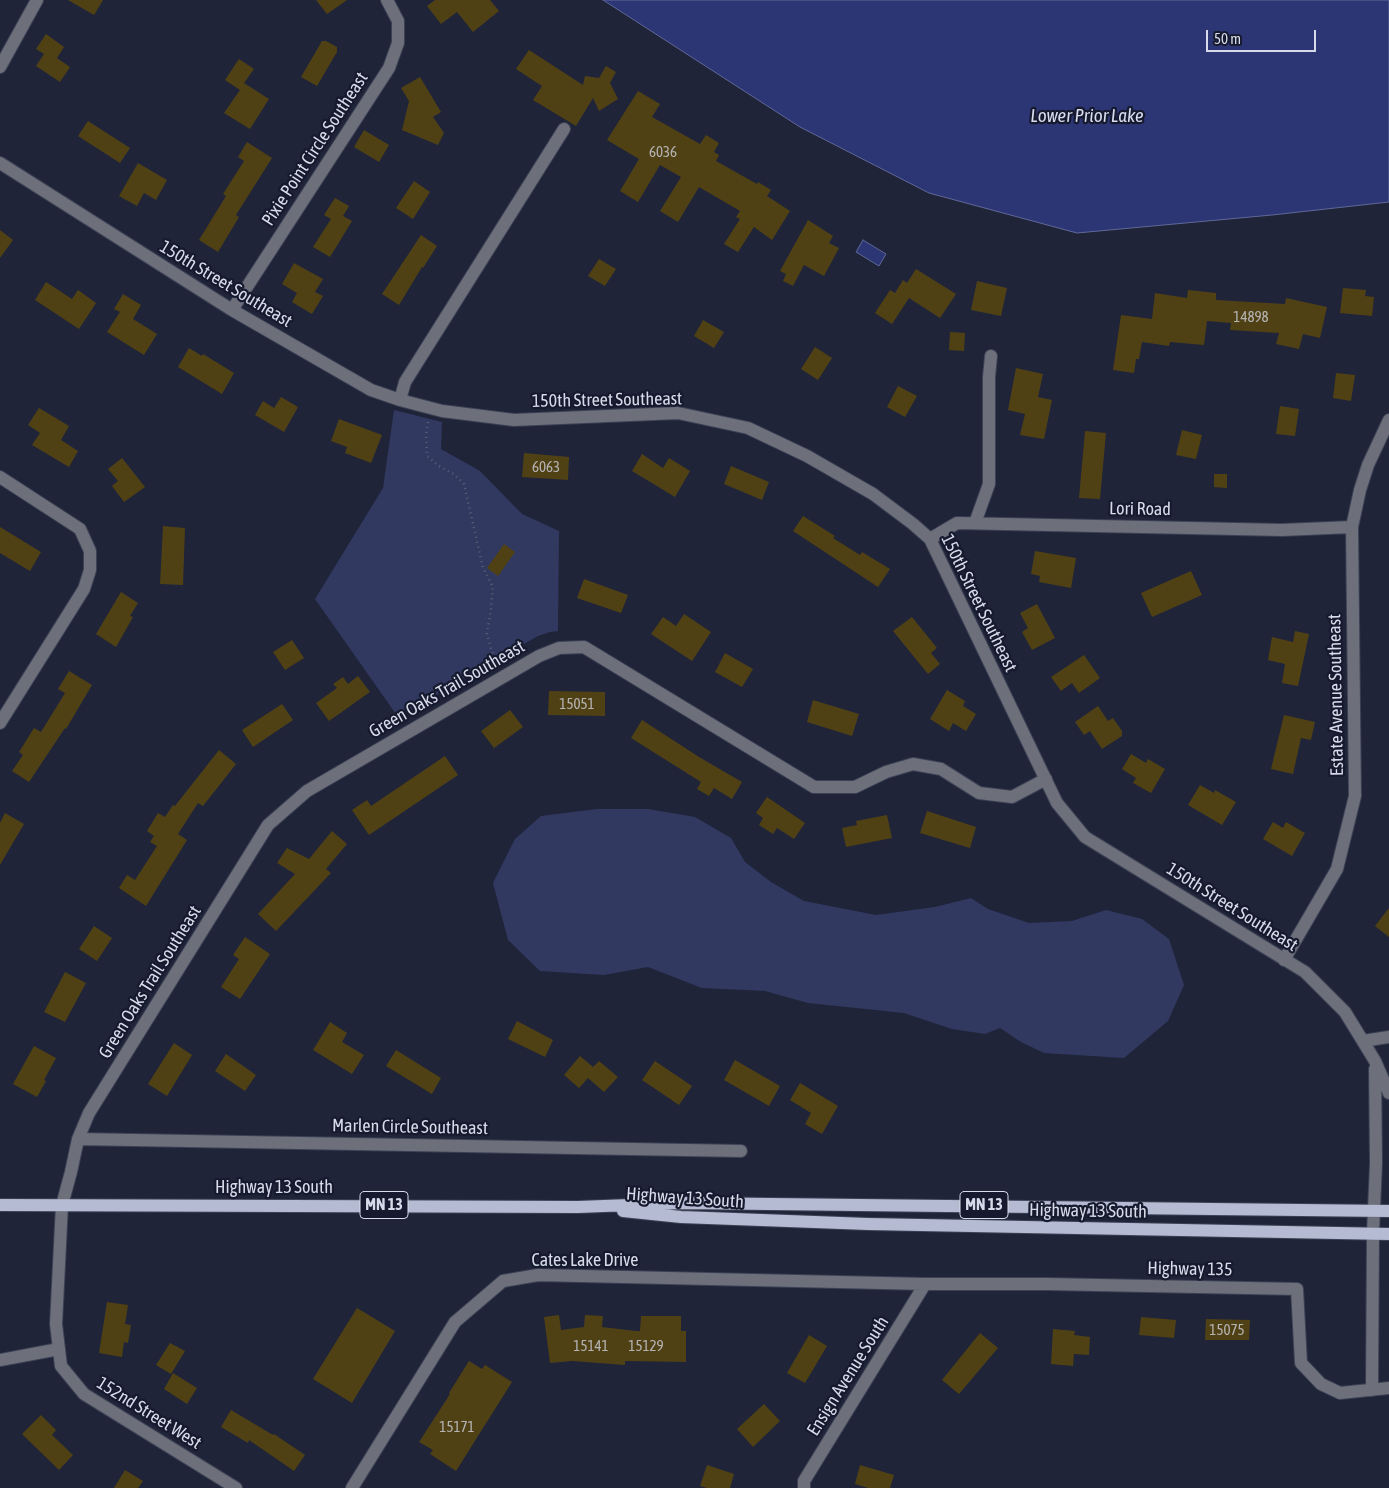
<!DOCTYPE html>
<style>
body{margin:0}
#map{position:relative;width:1389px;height:1488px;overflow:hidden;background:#1f2439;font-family:"Asap Condensed",sans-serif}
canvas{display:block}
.scale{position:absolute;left:1206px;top:30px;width:110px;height:22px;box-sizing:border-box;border:2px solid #d7dbe9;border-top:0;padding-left:6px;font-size:15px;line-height:18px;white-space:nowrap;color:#d7dbe9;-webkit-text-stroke:4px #161a2e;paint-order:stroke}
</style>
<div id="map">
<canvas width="1389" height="1488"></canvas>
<div class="scale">50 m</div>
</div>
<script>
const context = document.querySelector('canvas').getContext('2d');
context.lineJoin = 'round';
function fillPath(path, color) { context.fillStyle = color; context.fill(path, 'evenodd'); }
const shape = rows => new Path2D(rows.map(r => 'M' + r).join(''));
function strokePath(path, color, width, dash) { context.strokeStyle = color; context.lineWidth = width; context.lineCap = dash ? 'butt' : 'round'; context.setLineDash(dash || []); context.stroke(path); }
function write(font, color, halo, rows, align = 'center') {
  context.font = font + ' "Asap Condensed",sans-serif'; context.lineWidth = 4.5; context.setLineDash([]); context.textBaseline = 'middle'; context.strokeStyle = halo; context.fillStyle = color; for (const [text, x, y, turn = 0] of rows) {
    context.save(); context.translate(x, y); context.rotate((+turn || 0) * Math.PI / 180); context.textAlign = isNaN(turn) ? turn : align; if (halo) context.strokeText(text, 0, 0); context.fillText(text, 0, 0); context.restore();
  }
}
fillPath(shape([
 [394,410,442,422,441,449,480,471,522,514,559,531,558,631,550,632,538,636,398,717,315,599,383,488],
 [597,809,648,809,695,817,731,838,745,862,771,882,804,901,876,915,935,907,971,898,988,909,1029,923,1072,921,1106,910,1142,919,1169,939,1184,985,1168,1021,1124,1058,1044,1053,1021,1042,1000,1028,985,1034,952,1029,904,1013,808,1003,765,991,702,988,648,967,604,975,540,971,508,940,493,883,515,839,541,816]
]), '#313960');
const water = shape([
 [603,0,1389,0,1389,202,1272,215,1077,233,929,193,800,127,603,0],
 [863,240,886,254,879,266,856,252,863,240]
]);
fillPath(water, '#2d3675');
strokePath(water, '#606898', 1);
fillPath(shape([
 [68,0,103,0,94,15],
 [316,0,347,0,327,14],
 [435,0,490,0,499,11,473,32,457,12,441,24,427,6],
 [46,34,64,47,57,58,70,67,60,82,36,66,44,54,36,49],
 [322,41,326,41,337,47,337,52,317,86,301,77],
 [529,50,583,85,585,76,599,78,606,66,616,72,610,83,618,99,599,111,593,98,576,126,533,100,542,86,516,69],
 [239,59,254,69,244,83,269,99,250,129,224,113,240,90,225,80],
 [420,77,441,112,433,117,444,133,438,145,402,130,409,101,401,88],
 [638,91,660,104,652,117,700,144,706,135,719,143,714,152,719,155,716,161,757,184,758,182,771,190,767,196,790,211,772,240,754,227,738,252,724,244,740,219,736,217,740,211,699,187,678,222,660,211,681,177,660,165,638,202,620,191,639,159,607,140],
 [88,121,130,148,120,163,78,136],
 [364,130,389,145,379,162,354,147],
 [247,142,272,158,236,215,239,217,218,252,199,240,226,196,223,194,244,161,238,157],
 [138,163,167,180,156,200,144,193,137,206,119,196],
 [414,181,430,192,413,219,396,208],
 [335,198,349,206,343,216,352,221,330,257,313,247,331,219,324,215],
 [808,220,833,236,829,243,839,248,824,276,804,265,793,286,783,281,786,274,780,271],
 [0,230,13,240,0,258],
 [421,235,437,246,423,268,422,267,399,305,382,294],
 [599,259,616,269,605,286,588,276],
 [294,263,323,279,315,292,323,296,312,314,292,302,297,293,282,284],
 [916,269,956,294,940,318,909,298,892,324,875,313,890,290,895,293,903,280,907,283],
 [977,281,1007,288,1001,316,971,310],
 [46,282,72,299,78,290,96,303,79,329,35,300],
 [1343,288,1366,290,1365,296,1374,297,1372,316,1340,313],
 [1188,290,1216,293,1216,300,1285,304,1286,298,1327,307,1320,338,1303,334,1299,349,1276,344,1279,333,1230,330,1231,323,1207,321,1204,345,1170,342,1169,346,1142,342,1139,359,1136,359,1134,373,1113,370,1121,315,1152,319,1155,293,1187,298],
 [123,294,141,305,133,319,157,334,144,355,107,332,120,312,114,309],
 [703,320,724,332,714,348,694,336],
 [950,332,965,333,964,351,949,350],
 [815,347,832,358,818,380,801,369],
 [189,348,202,356,203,354,234,373,222,394,178,367],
 [1016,368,1043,374,1038,397,1052,400,1044,439,1020,435,1025,414,1008,410],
 [1336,373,1355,375,1351,401,1333,398],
 [898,386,917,396,905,417,887,407],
 [281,397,298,407,284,432,255,415,263,401,274,408],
 [1280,406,1299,409,1295,436,1276,434],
 [39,408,69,426,61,440,78,451,69,467,32,445,40,433,28,425],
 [339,419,382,435,371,463,345,453,347,447,331,441],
 [1182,430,1202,435,1196,459,1176,455],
 [1085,431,1106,433,1100,499,1079,498],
 [524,453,569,457,568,480,522,477],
 [642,454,663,468,669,458,690,471,675,497,632,471],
 [122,458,145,487,124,502,112,486,118,481,108,469],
 [731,466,769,482,762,500,724,484],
 [1214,474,1227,474,1227,488,1214,487],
 [803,516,835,536,833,538,860,555,862,552,890,569,878,587,793,531],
 [163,526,185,528,183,585,160,584],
 [0,527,41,552,30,571,0,553],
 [504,544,515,552,498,576,487,568],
 [1035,551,1076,558,1071,588,1039,582,1040,576,1031,574],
 [1191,571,1202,595,1152,617,1141,593],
 [584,579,628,595,621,613,577,598],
 [121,592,138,603,130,616,133,617,116,647,96,634],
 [1037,604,1055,638,1032,650,1022,632,1028,628,1020,613],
 [684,614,711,632,692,661,651,634,663,617,676,626],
 [912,617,937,648,931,653,940,664,928,674,893,631],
 [1295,631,1309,634,1298,686,1282,683,1285,664,1268,660,1272,637,1293,642],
 [292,640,304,658,285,670,273,652],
 [725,653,753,669,742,687,715,672],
 [1084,655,1100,678,1079,693,1072,683,1061,691,1051,677],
 [69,671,92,685,66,729,65,728,29,782,12,771,23,755,19,752,34,728,41,732,65,693,58,689],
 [358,676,370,692,329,721,316,703,337,688,333,684,343,677,348,684],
 [947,690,965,701,963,706,976,714,966,731,953,723,949,731,930,719],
 [549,691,605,692,605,716,548,715],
 [813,700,859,714,852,736,807,722],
 [282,704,293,720,253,747,242,730],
 [1098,706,1108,721,1113,718,1122,731,1122,736,1102,749,1090,731,1084,735,1075,722],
 [510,710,523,727,494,748,481,731],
 [1284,715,1315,722,1311,740,1301,738,1293,774,1271,769],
 [642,720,699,757,742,782,732,799,714,788,709,796,697,789,701,782,631,738],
 [219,750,236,764,203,806,198,803,178,834,187,840,146,906,119,888,127,875,135,880,157,846,150,842,154,836,147,831,158,813,165,817,173,805,175,806],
 [1131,754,1146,763,1148,759,1165,769,1151,793,1133,783,1136,778,1122,769],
 [445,756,458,775,369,835,352,810,367,800,371,806],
 [1200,785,1214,793,1215,790,1236,802,1222,825,1188,805],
 [767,797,805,823,794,839,777,828,773,834,759,825,763,818,756,813],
 [927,811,976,827,970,848,920,833],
 [5,813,24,824,0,865,0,823],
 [887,815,892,838,846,847,842,828,857,825,856,821],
 [1273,822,1283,828,1286,822,1305,833,1292,856,1263,839],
 [332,831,347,844,326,869,331,873,276,931,258,914,295,874,277,863,287,848,309,859],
 [1389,908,1389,937,1375,926],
 [94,926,112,938,97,961,79,949],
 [245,937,270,954,240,999,221,987,239,959,233,955],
 [65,972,86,983,65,1022,44,1012],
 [517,1021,553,1040,545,1057,508,1039],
 [330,1022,347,1033,342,1042,364,1055,352,1074,313,1050],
 [174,1043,192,1055,167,1096,148,1084],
 [34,1046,56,1058,44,1080,46,1081,37,1097,13,1084],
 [396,1050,441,1078,432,1094,386,1066],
 [226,1054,256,1075,245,1091,215,1071],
 [580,1056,593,1067,599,1061,618,1077,604,1092,588,1078,579,1088,564,1075],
 [735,1060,780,1086,769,1106,724,1080],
 [655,1061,692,1086,679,1105,642,1080],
 [800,1083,838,1106,822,1134,805,1124,811,1113,790,1100],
 [107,1302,128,1305,125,1324,131,1325,128,1343,124,1342,122,1357,99,1353],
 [357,1308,395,1331,352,1403,313,1379],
 [559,1315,561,1330,584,1327,585,1315,603,1316,602,1327,636,1331,640,1331,641,1316,681,1316,681,1331,686,1331,686,1362,625,1361,625,1365,572,1361,550,1363,544,1317],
 [1141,1317,1176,1320,1174,1338,1139,1335],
 [1206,1319,1250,1320,1249,1340,1205,1340],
 [1053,1329,1075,1331,1074,1335,1090,1337,1089,1355,1074,1354,1073,1366,1051,1364],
 [980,1333,998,1348,959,1394,942,1380],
 [809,1335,827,1346,805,1383,787,1373],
 [170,1343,185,1351,171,1374,156,1365],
 [469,1361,482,1369,485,1365,512,1382,456,1471,430,1454,433,1450,419,1442,450,1394,449,1393],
 [173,1373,197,1388,187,1404,164,1389],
 [764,1404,780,1421,753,1447,737,1429],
 [231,1410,273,1435,274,1434,305,1455,294,1471,249,1440,248,1443,221,1427],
 [41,1415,56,1430,52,1435,73,1455,59,1470,22,1434],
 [707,1465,734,1474,730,1488,707,1488,700,1486],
 [860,1465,894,1475,890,1488,868,1488,855,1484],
 [125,1470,143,1481,138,1488,114,1488]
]), '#504115');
const minor = shape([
 [0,67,37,0],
 [0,163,232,310,371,390,400,400,442,411,514,420,678,413,748,428,807,456,873,494,913,524,930,539,1057,803,1085,837,1305,972,1345,1012,1375,1061,1389,1093],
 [232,310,389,68,398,43,398,21,387,0],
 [400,400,405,382,564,129],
 [0,477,80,529,90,551,90,570,84,589,0,723],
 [975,523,989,484,989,377,991,356],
 [930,539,957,523,1282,530,1352,527],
 [1284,960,1337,869,1355,796,1352,527,1360,490,1368,465,1389,420],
 [1363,1041,1389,1037],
 [78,1139,741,1151],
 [0,1360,59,1349],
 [1372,1390,1373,1233,1376,1163,1375,1069],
 [236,1488,84,1394,61,1366,56,1324,62,1205,71,1172,78,1139,89,1113,268,825,307,791,539,656,559,648,584,647,814,787,855,787,886,772,913,764,941,769,979,793,1012,797,1046,779],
 [352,1488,455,1322,503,1281,538,1275,925,1284,1047,1284,1297,1289,1301,1363,1321,1384,1340,1393,1389,1388],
 [804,1488,804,1481,925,1284]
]);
const major = shape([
 [0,1205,578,1207,682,1203,1389,1211],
 [623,1211,681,1217,868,1224,1389,1234]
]);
strokePath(minor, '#3c4155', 14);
strokePath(major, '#3c4155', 14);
strokePath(shape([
 [428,422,426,434,427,456,439,466,455,475,464,484,483,568,493,587,491,609,487,634,492,652,499,665]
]), '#5b6073', 2.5, [1, 4]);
strokePath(minor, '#6d707b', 12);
strokePath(major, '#b5bbd3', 12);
write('15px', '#b5b4b4', null, [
 ["6036",663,152],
 ["14898",1251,317],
 ["6063",546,467],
 ["15051",577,704],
 ["15075",1227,1330],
 ["15141",591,1346],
 ["15129",646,1346],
 ["15171",457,1427]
]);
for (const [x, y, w] of [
 [384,1205,48],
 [984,1205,48]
]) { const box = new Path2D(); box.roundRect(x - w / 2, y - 13.5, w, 27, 4); context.fillStyle = '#161a2e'; context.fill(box); strokePath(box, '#d7dbe9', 1); }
write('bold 16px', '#d7dbe9', null, [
 ["MN 13",384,1205],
 ["MN 13",984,1205]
]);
write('18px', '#d7dbe9', '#161a2e', [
 ["Pixie Point Circle Southeast",315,149,-57],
 ["150th Street Southeast",226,284,31],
 ["150th Street Southeast",607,400,-1],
 ["Lori Road",1140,509,1],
 ["150th Street Southeast",979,603,64],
 ["Green Oaks Trail Southeast",447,689,-30],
 ["Estate Avenue Southeast",1336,695,-91],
 ["150th Street Southeast",1232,907,32],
 ["Green Oaks Trail Southeast",150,982,-58],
 ["Marlen Circle Southeast",410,1127,1],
 ["Highway 13 South",274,1187],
 ["Highway 13 South",685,1198,4],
 ["Highway 13 South",1088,1211,1],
 ["Cates Lake Drive",585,1260],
 ["Highway 135",1190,1269,1],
 ["Ensign Avenue South",848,1376,-58],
 ["152nd Street West",149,1413,32]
]);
write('italic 19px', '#d8ddf1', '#161a2e', [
 ["Lower Prior Lake",1087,116]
]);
</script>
